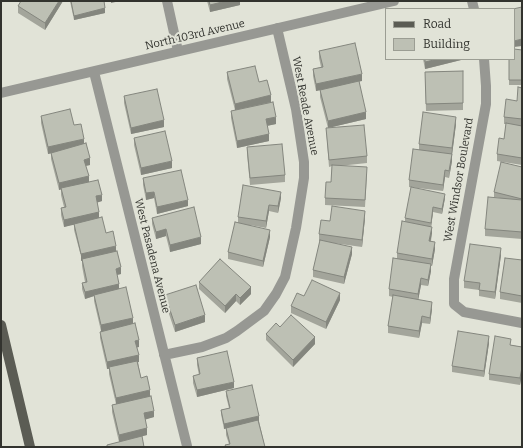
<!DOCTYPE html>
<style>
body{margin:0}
#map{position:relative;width:523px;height:448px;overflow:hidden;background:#e1e3d7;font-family:Bitter,serif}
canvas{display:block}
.frame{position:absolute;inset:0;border:2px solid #32332e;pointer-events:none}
.legend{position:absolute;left:385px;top:8px;width:130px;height:52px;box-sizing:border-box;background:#e1e3d7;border:1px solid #9b9d93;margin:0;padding:5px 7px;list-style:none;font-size:12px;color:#32332e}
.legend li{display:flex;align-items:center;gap:8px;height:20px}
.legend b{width:20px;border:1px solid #9b9d93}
</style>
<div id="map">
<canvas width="523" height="448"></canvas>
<div class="frame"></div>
<ul class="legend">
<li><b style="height:5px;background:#5b5c54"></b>Road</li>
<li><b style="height:11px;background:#bdc0b4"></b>Building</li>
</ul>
</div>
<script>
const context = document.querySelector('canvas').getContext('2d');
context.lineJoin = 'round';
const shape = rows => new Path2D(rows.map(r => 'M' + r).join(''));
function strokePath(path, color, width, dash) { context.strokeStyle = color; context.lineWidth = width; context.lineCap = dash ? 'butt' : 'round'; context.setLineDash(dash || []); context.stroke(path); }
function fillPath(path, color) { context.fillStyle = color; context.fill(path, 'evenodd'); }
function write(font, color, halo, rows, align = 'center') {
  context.font = font + ' Bitter,serif'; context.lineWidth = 4; context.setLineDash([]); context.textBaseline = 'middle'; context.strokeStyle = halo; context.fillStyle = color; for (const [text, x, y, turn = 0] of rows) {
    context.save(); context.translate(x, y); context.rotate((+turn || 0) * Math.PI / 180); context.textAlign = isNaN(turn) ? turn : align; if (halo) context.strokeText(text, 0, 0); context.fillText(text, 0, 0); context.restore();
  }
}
strokePath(shape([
 [167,1,178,51],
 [472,1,474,9],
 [484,59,486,86,486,104,454,279,454,304,464,312,522,323],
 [94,72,187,446],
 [1,93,394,1],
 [164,355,202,347,226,338,237,331,264,311,276,294,285,277,296,228,304,178,304,162,296,109,277,28]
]), '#979893', 10);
strokePath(shape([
 [1,325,30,447]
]), '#5b5c54', 10);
fillPath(shape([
 [63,1,45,30,18,13,18,6],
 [70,1,104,1,105,13,74,20],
 [207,1,240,1,240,5,210,12],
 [522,50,522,85,509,85,509,80],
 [319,51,362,81,359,81,366,119,328,128,320,97,320,90,316,91,313,76,313,69,321,67,319,58],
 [423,59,461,59,461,60,425,69],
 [463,71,463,110,426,111,425,72],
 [227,72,259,82,271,102,276,124,267,126,269,141,237,148,231,118,231,111,235,110,227,79],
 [522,88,522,165,497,161,497,154,504,139,506,124,504,124,504,117,517,101],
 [124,96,164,127,131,134,124,103],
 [41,116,74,125,84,144,90,165,86,166,89,182,102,201,97,202,99,218,106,233,116,251,121,274,117,275,119,289,133,324,139,347,137,347,139,362,138,362,141,378,150,396,154,417,145,419,147,435,142,436,144,447,107,447,107,445,119,442,112,412,112,405,116,404,109,374,109,369,107,369,100,338,100,332,101,331,94,301,94,296,85,299,82,289,82,283,85,282,82,266,82,260,74,230,74,224,64,227,61,215,61,208,64,207,61,195,61,189,59,190,51,159,51,153,48,154,41,123],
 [456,124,452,155,452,161,449,178,445,177,443,191,409,187,409,180,419,150,419,144],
 [326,128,367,156,367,163,339,166,367,174,365,207,325,205,325,198,331,182,332,166,329,167],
 [134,138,172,168,141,175,134,145],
 [247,147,285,175,285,182,250,185,247,154],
 [522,167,522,239,485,236,485,229,500,198,494,197,494,192],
 [143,178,188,206,157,214,154,198,146,200,143,185],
 [281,198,278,213,269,211,266,228,250,225,270,237,263,267,228,259,228,252,238,222,238,217],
 [445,198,442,214,433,212,431,226,432,233,431,241,435,249,432,266,431,266,431,271,428,286,421,285,418,300,432,309,430,324,422,323,419,338,388,333,388,326,393,297,389,296,389,289,397,259,397,253,405,222,405,218],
 [152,218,201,244,170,252,166,236,156,239,152,224],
 [365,218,362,247,333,243,352,254,344,284,313,277,313,270,320,241,319,241,319,234,330,221],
 [501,255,495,299,479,296,479,290,464,288,464,281],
 [522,260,522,303,500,299,500,292],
 [199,282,251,294,240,305,236,301,225,313,199,289],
 [165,295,205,322,175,332,165,302],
 [304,296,340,300,326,329,291,313,291,306],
 [280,327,315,344,293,367,266,340,266,334],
 [489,343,484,377,452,372,452,366],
 [511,345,522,347,522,374,520,385,489,380,489,374],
 [197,358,234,388,197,397,193,383,193,376,199,375,197,365],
 [226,391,259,421,265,447,225,447,225,445,229,444,226,435,226,428,224,429,221,414,221,410,229,408,226,396]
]), '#a3a59b');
fillPath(shape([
 [59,1,63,1,45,30,45,23],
 [111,1,120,1,111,3],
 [226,1,240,1,240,5,210,12,210,5],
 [105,8,105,13,74,20,74,16],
 [522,39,522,46,514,47,514,41],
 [438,59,461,59,461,60,425,69,425,62],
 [362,74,362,81,316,91,316,84],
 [271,95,271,102,235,110,235,104],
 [366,112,366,119,328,128,328,121],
 [276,117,276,124,266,126,266,119],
 [456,117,456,124,452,155,452,161,449,178,452,148],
 [164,120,164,127,131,134,131,128],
 [269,134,269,141,237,148,237,141],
 [84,139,84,146,48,154,48,147],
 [90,158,90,165,84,166,84,160],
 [172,161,172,168,141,175,141,168],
 [445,170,445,177,443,191,443,185],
 [89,176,89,182,59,190,59,183],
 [154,192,154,198,146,200,146,193],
 [281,192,281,198,278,213,278,206],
 [445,194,445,198,442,214,442,209],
 [102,195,102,201,96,203,96,196],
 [188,200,188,206,157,214,157,207],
 [269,205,269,211,266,228,266,221],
 [433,207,433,212,431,228,431,223],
 [365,211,365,218,362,247,362,240],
 [99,212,99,219,64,227,64,220],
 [432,227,432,233,429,248,429,241],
 [166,229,166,236,156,239,156,232],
 [270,230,270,237,263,267,263,261],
 [201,237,201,244,170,252,170,245],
 [435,242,435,249,432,266,432,259],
 [116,246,116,252,81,261,81,254],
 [352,247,352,254,344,284,344,277],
 [501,248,501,255,495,299,495,292],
 [431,264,431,271,428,286,428,280],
 [121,267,121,274,116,275,116,269],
 [421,278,421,285,418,301,418,294],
 [119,284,119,291,94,295,94,296,85,299,85,292],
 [251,287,251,294,240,305,240,298],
 [340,293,340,300,326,329,326,322],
 [236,294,236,301,225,313,225,306],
 [432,302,432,309,430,324,430,318],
 [205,315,205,322,175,332,175,325],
 [422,316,422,323,419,338,419,331],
 [133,318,133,325,101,332,101,325],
 [489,336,489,343,484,377,484,371],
 [315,337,315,344,293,367,293,360],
 [139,340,139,347,135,348,135,341],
 [139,355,139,362,107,369,107,362],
 [522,367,522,374,520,385,520,378],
 [234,382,234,388,197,397,197,390],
 [150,390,150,397,116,405,116,398],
 [154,411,154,417,144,420,144,413],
 [259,416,259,421,224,429,224,424],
 [147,428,147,435,119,442,119,435]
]), '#84867e');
const building = shape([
 [21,1,59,1,45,23,18,6,21,1],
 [71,1,104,1,105,8,74,16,71,1],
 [209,1,226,1,210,5,209,1],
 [522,7,522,39,514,41,514,9,513,9,522,7],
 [355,43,362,74,316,84,313,69,323,67,319,51,355,43],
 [514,49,522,50,522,80,509,80,509,59,514,59,514,49],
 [425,59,438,59,425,62,425,59],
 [255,66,259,82,267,80,271,95,235,104,227,72,255,66],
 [463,71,463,103,426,104,425,72,463,71],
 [359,81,366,112,328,121,320,90,359,81],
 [518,87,522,88,522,119,504,117,506,99,517,101,518,87],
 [157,89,164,120,131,128,124,96,157,89],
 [273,102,276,117,266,119,269,134,237,141,231,111,273,102],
 [70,109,74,125,81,124,84,139,48,147,41,116,70,109],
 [423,112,456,117,452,148,419,144,423,112],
 [506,123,522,126,522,158,497,154,499,138,504,139,506,123],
 [364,125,367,156,329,160,326,128,364,125],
 [165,131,172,161,141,168,134,138,165,131],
 [86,143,90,158,84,160,89,176,59,183,51,153,86,143],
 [282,144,285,175,250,178,247,147,282,144],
 [413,149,452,154,449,171,445,170,443,185,409,180,413,149],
 [501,162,522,167,522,199,494,192,501,162],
 [332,165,367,167,365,200,325,198,326,182,331,182,332,165],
 [181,170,188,200,157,207,154,192,146,193,143,178,181,170],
 [98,180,102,195,96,196,99,212,64,220,61,208,66,207,61,188,98,180],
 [243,185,281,192,278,206,269,205,266,221,238,217,243,185],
 [411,187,445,194,442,209,433,207,431,223,405,218,411,187],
 [488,197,522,200,522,232,485,229,488,197],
 [332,206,365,211,362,240,319,234,321,220,330,221,332,206],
 [194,207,201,237,170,245,166,229,156,232,152,218,194,207],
 [102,217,106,233,113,231,116,246,81,254,74,224,102,217],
 [402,221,432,227,429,241,435,242,432,259,397,253,402,221],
 [235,222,270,230,263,261,228,252,235,222],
 [320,240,352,247,344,277,313,270,320,240],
 [470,244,501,248,495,292,479,290,480,283,464,281,470,244],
 [117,251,121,267,116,269,119,284,85,292,82,283,87,282,82,259,117,251],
 [393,258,431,264,428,280,421,278,418,294,389,289,393,258],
 [505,258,522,260,522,296,500,292,505,258],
 [220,259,251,287,240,298,236,294,225,306,199,282,220,259],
 [312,280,340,293,326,322,291,306,297,293,304,296,312,280],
 [196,285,205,315,175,325,165,295,196,285],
 [126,287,133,318,101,325,94,295,126,287],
 [393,295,432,302,430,318,422,316,419,331,388,326,393,295],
 [291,315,315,337,293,360,266,334,276,323,280,327,291,315],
 [135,323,139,340,135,341,139,355,107,362,100,332,135,323],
 [458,331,489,336,484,371,452,366,458,331],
 [495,336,511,339,510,345,522,347,522,367,520,378,489,374,495,336],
 [227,351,234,382,197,390,193,376,200,374,197,358,227,351],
 [137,361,141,378,147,376,150,390,116,398,109,367,137,361],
 [252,385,259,416,224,424,221,410,230,408,226,391,252,385],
 [151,396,154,411,144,413,147,428,119,435,112,405,151,396],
 [258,420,265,447,226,447,225,445,230,444,226,428,258,420],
 [142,436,144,447,107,447,107,445,142,436]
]);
fillPath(building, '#bdc0b4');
strokePath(building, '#84867e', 1);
write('11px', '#32332e', '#e1e3d7', [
 ["North 103rd Avenue",195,35,-13],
 ["West Reade Avenue",305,106,79],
 ["West Windsor Boulevard",459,180,-80],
 ["West Pasadena Avenue",152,256,76]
]);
</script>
